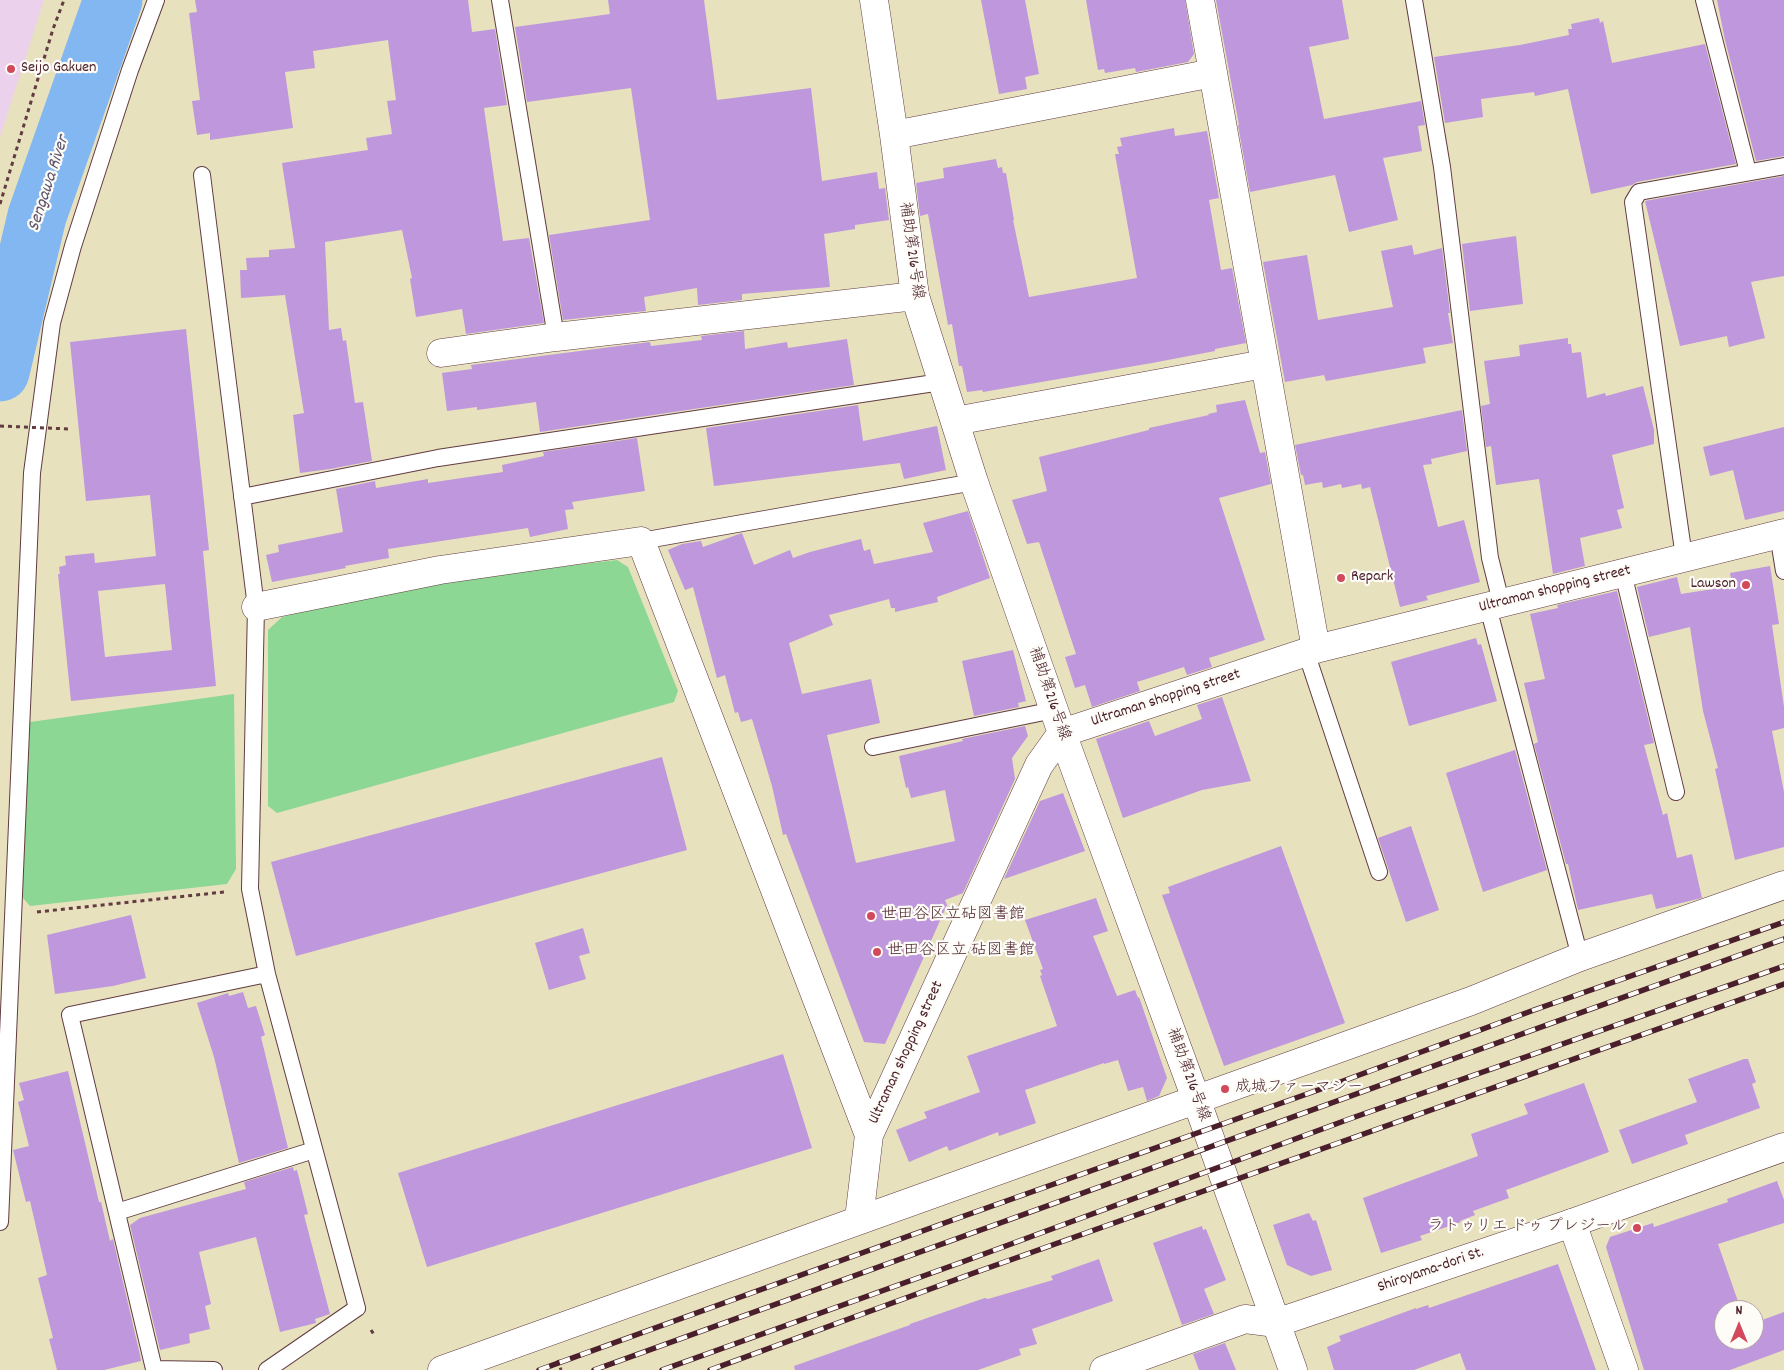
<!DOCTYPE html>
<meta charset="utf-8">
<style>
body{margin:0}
#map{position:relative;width:1784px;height:1370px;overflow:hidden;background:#e7e1be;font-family:Dekko,sans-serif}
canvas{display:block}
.north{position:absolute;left:1714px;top:1300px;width:50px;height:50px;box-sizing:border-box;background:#fdfcf7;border:1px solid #b5a4a5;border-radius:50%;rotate:0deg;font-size:14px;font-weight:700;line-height:20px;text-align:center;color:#4a1f2b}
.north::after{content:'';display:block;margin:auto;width:18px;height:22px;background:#d1495b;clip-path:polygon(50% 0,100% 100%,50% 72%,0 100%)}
</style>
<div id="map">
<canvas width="1784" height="1370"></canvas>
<div class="north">N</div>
</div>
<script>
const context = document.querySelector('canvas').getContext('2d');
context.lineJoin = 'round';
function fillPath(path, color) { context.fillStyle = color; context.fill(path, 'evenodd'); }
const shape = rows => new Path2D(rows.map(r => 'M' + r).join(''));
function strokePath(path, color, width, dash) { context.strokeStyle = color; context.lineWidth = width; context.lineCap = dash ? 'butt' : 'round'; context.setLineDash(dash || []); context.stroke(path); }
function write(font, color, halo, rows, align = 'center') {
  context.font = font + ' Dekko,"Klee One",sans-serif'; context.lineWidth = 4.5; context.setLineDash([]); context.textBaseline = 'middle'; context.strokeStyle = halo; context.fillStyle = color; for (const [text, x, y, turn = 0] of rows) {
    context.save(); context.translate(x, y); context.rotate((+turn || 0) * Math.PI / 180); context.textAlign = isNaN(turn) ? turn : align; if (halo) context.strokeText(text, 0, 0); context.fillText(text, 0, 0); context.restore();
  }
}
fillPath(shape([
 [0,0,44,0,0,137]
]), '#ebd1eb');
fillPath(shape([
 [617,560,628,567,678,691,674,702,277,813,268,806,268,630,282,617,424,583],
 [234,694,236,869,227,884,30,906,22,897,30,722]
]), '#8cd794');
strokePath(shape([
 [0,372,37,216,113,0]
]), '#82b7f1', 59);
fillPath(shape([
 [195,0,468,0,472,32,495,29,507,105,484,108,503,241,529,238,544,323,466,334,462,309,416,317,410,279,412,278,402,230,325,242,329,330,341,328,343,341,346,340,355,403,363,402,372,461,330,469,300,473,293,415,304,413,285,295,241,298,240,270,247,270,246,258,269,257,269,250,295,248,282,163,368,150,366,138,392,134,387,101,396,100,388,40,313,51,315,68,285,72,293,128,210,140,210,133,197,135,192,101,200,100,189,13,197,12],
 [608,0,704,0,717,100,811,88,822,181,877,172,879,189,885,188,889,220,855,225,855,229,824,234,830,287,742,294,742,300,698,305,697,288,644,297,646,311,563,320,549,235,650,220,631,88,527,102,515,27,610,14],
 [981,0,1025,0,1039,74,1025,77,1027,89,999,94],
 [1086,0,1185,0,1194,54,1188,62,1136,72,1135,68,1105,73,1104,69,1098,70],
 [1216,0,1342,0,1349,39,1309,47,1324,119,1421,101,1425,125,1418,126,1422,151,1383,158,1398,220,1349,232,1335,175,1250,192,1238,125,1239,125],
 [1717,0,1784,0,1784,156,1756,161,1725,40],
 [1599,18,1600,23,1603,21,1612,63,1705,44,1736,164,1637,182,1632,185,1591,194,1568,89,1535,96,1534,92,1481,99,1483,117,1445,123,1434,57,1520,45,1569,35,1568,29,1572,29,1571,24],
 [1174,128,1175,136,1207,131,1219,198,1209,200,1221,270,1232,268,1246,343,1215,349,1215,351,1152,363,983,392,982,390,967,392,962,366,959,366,952,324,948,325,928,214,920,216,916,183,944,178,943,168,996,159,998,168,1002,167,1003,173,1006,173,1014,220,1013,220,1029,297,1137,278,1115,154,1119,154,1117,147,1122,146,1120,138],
 [1784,176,1784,276,1751,282,1765,338,1729,347,1727,336,1680,346,1645,201],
 [1516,236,1523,304,1470,311,1462,244],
 [1412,245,1414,255,1442,248,1450,313,1448,313,1453,343,1423,348,1426,363,1326,381,1324,375,1285,382,1263,262,1307,255,1318,320,1393,307,1381,251],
 [186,329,209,550,203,551,216,686,71,701,58,574,60,574,59,567,66,565,65,556,94,553,95,563,156,556,150,495,86,501,70,342],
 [165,584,172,650,105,657,98,591],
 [744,331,745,349,787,342,788,348,847,339,854,385,540,432,536,402,477,410,477,407,447,411,442,373,472,369,471,365,650,342,651,346,702,340,701,336],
 [1568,338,1568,344,1571,344,1572,353,1581,352,1587,398,1605,393,1606,396,1643,386,1654,430,1654,444,1612,455,1624,508,1617,510,1622,528,1580,538,1585,566,1553,574,1539,479,1496,485,1491,446,1486,447,1481,406,1490,404,1484,361,1520,356,1519,345],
 [1245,400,1260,453,1265,452,1271,484,1219,498,1265,640,1209,658,1212,667,1187,675,1184,667,1137,682,1140,691,1092,707,1085,685,1075,688,1065,657,1076,654,1039,542,1027,544,1012,500,1047,491,1039,457,1149,430,1149,428,1209,415,1208,414,1217,412,1216,405],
 [858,405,863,441,937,426,946,470,904,479,900,463,714,486,706,428],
 [1462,410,1467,451,1431,459,1432,464,1423,465,1438,527,1464,520,1480,582,1426,596,1428,600,1400,607,1370,487,1362,489,1361,484,1342,488,1341,484,1323,488,1322,482,1305,485,1303,475,1301,475,1295,445],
 [1784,427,1784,511,1745,520,1733,470,1710,476,1703,447],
 [637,438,645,491,572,502,574,509,565,510,568,529,530,537,528,528,388,549,389,558,345,566,346,568,272,582,266,555,279,552,278,545,343,532,336,489,375,481,376,488,428,479,428,483,503,472,502,465,544,456,543,452],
 [968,511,990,578,937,597,938,602,895,612,895,608,891,608,889,599,829,615,833,625,789,643,802,694,871,679,880,723,827,735,856,863,955,841,945,790,911,798,908,787,906,788,899,756,963,741,962,739,1025,726,1028,736,1012,758,1015,779,963,893,945,900,947,905,885,1044,864,1042,786,834,783,835,772,786,752,719,741,722,738,712,735,713,725,675,717,678,693,587,685,590,668,550,682,544,701,541,703,547,742,533,754,565,790,550,793,558,810,552,861,539,864,551,870,549,874,564,933,552,923,523],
 [1770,566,1779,624,1772,625,1784,707,1784,728,1772,731,1784,792,1784,847,1735,860,1715,769,1718,768,1703,711,1690,627,1649,637,1637,587,1677,577,1681,594,1732,586,1730,573],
 [1617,591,1654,743,1644,745,1663,815,1667,813,1677,858,1692,854,1702,898,1656,909,1652,894,1578,910,1568,864,1566,864,1534,744,1538,742,1524,683,1545,679,1530,614,1558,608,1557,605],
 [1476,638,1478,645,1481,644,1497,701,1409,726,1391,662],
 [1013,650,1026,701,1018,703,1019,707,974,716,962,661],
 [1222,697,1251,781,1202,790,1123,818,1096,739,1149,721,1155,736,1202,719,1197,705],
 [1515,750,1547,870,1483,892,1446,773],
 [662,757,687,850,296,956,271,862],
 [1063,793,1085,851,1004,879,1040,801],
 [1411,826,1439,910,1406,922,1378,838],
 [1281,846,1345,1023,1224,1066,1162,895,1170,893,1168,887],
 [1096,898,1108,931,1093,936,1117,996,1135,990,1138,998,1139,997,1167,1078,1159,1096,1147,1101,1143,1087,1128,1091,1118,1060,1104,1064,1104,1063,1025,1090,1036,1123,999,1136,998,1132,949,1151,947,1146,909,1162,896,1130,927,1118,924,1112,980,1092,967,1056,1057,1026,1040,976,1042,975,1040,970,1043,969,1025,920],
 [131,915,146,978,113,986,55,994,47,935],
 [583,928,590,953,579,956,586,979,549,990,535,943],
 [243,992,248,1008,256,1006,265,1035,261,1037,288,1148,239,1163,214,1057,197,1003,228,993,229,996],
 [783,1054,812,1148,427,1267,398,1173],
 [1744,1059,1748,1059,1756,1082,1752,1084,1760,1108,1685,1135,1688,1144,1632,1164,1619,1130,1697,1102,1688,1079],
 [68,1071,99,1202,101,1202,110,1241,113,1239,140,1355,141,1361,104,1370,57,1370,49,1339,53,1338,38,1278,47,1275,30,1201,26,1202,13,1150,29,1146,18,1102,24,1100,19,1083],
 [1584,1083,1609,1152,1506,1190,1509,1198,1473,1211,1475,1215,1460,1221,1461,1222,1420,1236,1422,1240,1381,1253,1363,1198,1478,1156,1471,1134,1528,1114,1524,1104],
 [293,1167,294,1171,297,1170,308,1214,304,1215,330,1314,315,1319,316,1323,280,1332,256,1237,199,1252,211,1304,205,1306,210,1329,189,1334,190,1343,160,1350,130,1225,140,1218,246,1189,244,1182],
 [1777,1181,1784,1200,1784,1223,1718,1244,1741,1310,1724,1310,1724,1340,1754,1340,1754,1323,1784,1312,1784,1350,1730,1370,1644,1370,1606,1247,1610,1237,1653,1223,1654,1227,1728,1202,1727,1199],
 [1309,1213,1313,1221,1316,1220,1332,1270,1311,1276,1287,1265,1273,1225],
 [1202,1226,1203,1230,1206,1229,1226,1280,1204,1289,1214,1314,1182,1325,1153,1243],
 [1099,1259,1113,1301,1032,1329,1037,1344,1019,1349,1021,1355,978,1370,795,1370,794,1366,910,1325,910,1324,976,1301,985,1298,988,1299,1053,1280,1051,1276],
 [1558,1264,1596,1370,1466,1370,1460,1353,1414,1370,1334,1370,1327,1347,1341,1341,1339,1336,1416,1308,1416,1309,1428,1305,1429,1308],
 [1225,1343,1236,1370,1199,1370,1193,1354]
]), '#bf97dc');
const lane = shape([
 [500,0,556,337],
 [1414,0,1442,167,1490,558,1501,602],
 [1704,0,1748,172],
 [202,175,256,607,250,889,267,974,357,1308,267,1370],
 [242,497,438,458,941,382],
 [1778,534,1784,571],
 [641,541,974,482],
 [1684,557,1633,202,1639,192,1784,166],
 [1623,573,1676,792],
 [1488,607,1580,957],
 [1306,652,1379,872],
 [873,747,1054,710],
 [117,1212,314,1150],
 [0,1222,32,473,52,323,73,246,130,70,156,0],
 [214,1370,154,1369,70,1015,267,974]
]);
const street = shape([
 [874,0,894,135,915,296,974,482,1062,733,1196,1099],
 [1200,0,1316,649],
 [894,135,1213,73],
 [441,353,556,337,915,296],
 [955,421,1264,364],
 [256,607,440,570,641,541,869,1135],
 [859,1219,869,1135,1039,765,1062,733,1316,649,1784,533],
 [1572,1223,1624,1370],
 [442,1370,1471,1001,1580,957,1784,885],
 [1104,1370,1245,1319,1276,1323]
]);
const secondary = shape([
 [1196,1099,1293,1370],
 [1276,1323,1572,1223,1784,1147]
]);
strokePath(lane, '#623c41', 18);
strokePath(street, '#623c41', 29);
strokePath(secondary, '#623c41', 29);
strokePath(shape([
 [0,204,53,29,64,0],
 [37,912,224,892],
 [371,1330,375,1336],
 [558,1360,561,1370]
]), '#623c41', 3, [4, 4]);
strokePath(lane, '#fff', 16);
strokePath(street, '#fff', 28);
strokePath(secondary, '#fff', 28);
const rail = shape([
 [539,1370,950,1221,1335,1084,1534,1010,1784,922],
 [594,1370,1784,939],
 [662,1370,965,1261,1352,1118,1784,966],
 [710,1370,971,1274,1784,984]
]);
strokePath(rail, '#4a1f2b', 5.5);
strokePath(rail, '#fdfcf7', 4, [11]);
strokePath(shape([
 [0,426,69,429]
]), '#623c41', 3, [4, 4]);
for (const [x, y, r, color] of [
 [11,69,5,"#d1495b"],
 [1341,578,5,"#d1495b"],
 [1746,585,5,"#d1495b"],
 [871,916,5,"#d1495b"],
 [877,952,5,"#d1495b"],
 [1225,1089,5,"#d1495b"],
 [1637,1228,5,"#d1495b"]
]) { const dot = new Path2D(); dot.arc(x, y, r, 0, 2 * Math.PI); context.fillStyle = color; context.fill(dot); strokePath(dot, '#fdfcf7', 2); }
write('16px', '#4a1f2b', '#fdfcf7', [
 ["Seijo Gakuen",21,69],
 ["Repark",1351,578],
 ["Lawson",1736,585,"right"],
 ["世田谷区立砧図書館",881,916],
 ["世田谷区立 砧図書館",887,952],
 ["成城ファーマシー",1235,1089],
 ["ラトゥリエ ドゥ プレジール",1627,1228,"right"]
], 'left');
write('16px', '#4a1f2b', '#fdfcf7', [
 ["補助第216号線",910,251,82],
 ["Ultraman shopping street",1555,590,-14],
 ["補助第216号線",1048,694,71],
 ["Ultraman shopping street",1166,699,-18],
 ["Ultraman shopping street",907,1053,-65],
 ["補助第216号線",1187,1075,70],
 ["Shiroyama-dori St.",1431,1271,-19]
]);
write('italic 18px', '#5e5470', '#fdfcf7', [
 ["Sengawa River",50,184,-72]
]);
</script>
